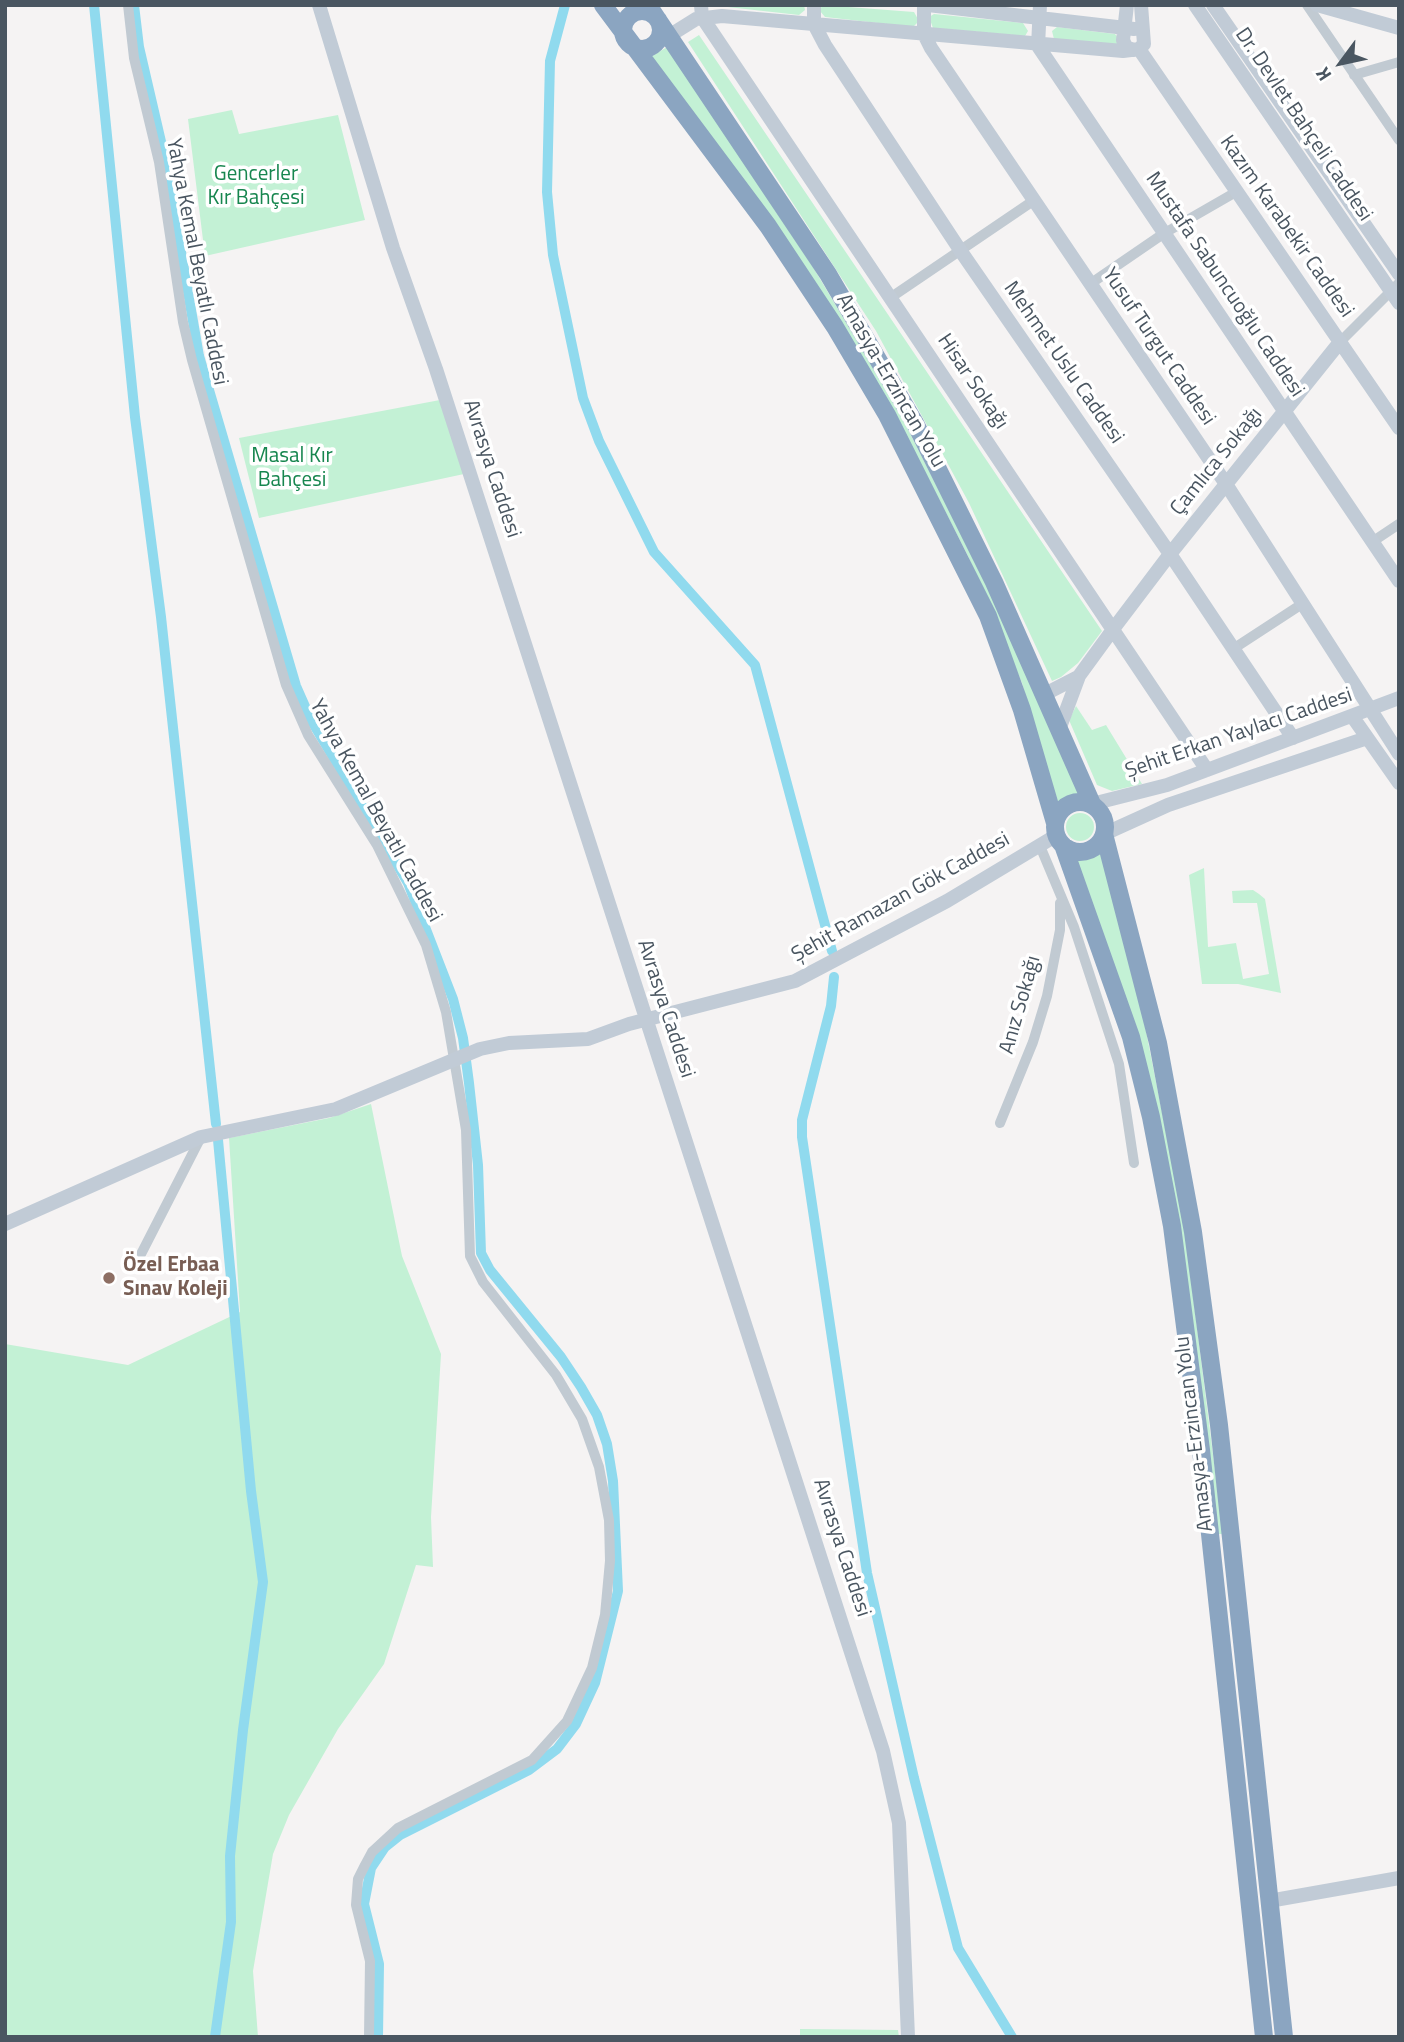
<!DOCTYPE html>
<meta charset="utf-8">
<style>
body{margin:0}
#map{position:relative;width:1404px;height:2042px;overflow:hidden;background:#f5f3f3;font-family:"Titillium Web",sans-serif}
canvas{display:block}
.frame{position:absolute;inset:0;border:7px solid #4a5661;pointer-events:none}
.north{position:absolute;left:1306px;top:28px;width:70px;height:70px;-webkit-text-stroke:5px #fff;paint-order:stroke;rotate:237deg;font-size:19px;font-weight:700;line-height:28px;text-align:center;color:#4a5661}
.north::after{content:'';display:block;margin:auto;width:24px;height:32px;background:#4a5661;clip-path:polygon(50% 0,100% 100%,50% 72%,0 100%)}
</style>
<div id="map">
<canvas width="1404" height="2042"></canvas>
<div class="frame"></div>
<div class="north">K</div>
</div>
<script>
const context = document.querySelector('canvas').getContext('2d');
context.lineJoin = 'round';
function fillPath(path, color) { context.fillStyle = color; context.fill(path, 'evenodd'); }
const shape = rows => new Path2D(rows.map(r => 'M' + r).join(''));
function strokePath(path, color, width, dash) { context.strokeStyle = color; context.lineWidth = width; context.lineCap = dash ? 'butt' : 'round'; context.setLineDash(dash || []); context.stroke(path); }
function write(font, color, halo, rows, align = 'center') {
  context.font = font + ' "Titillium Web",sans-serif'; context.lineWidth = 7; context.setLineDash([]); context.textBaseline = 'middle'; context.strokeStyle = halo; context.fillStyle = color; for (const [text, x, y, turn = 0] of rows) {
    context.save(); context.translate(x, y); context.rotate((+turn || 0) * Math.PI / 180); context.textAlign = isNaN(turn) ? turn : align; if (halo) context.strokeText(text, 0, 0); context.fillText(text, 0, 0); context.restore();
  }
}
fillPath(shape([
 [710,5,804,5,805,10,799,15],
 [822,5,914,12,919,21,913,27,825,17,820,11],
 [934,14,1023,23,1028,31,1025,36,933,28,929,17],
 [1057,27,1115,34,1118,38,1117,45,1054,39,1052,31],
 [699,35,1102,631,1078,663,1061,677,1052,681,969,503,876,331,688,42],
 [667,47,813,267,900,414,987,585,1083,795,1057,805,1022,683,968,556,926,474,649,58],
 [232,110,239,134,338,115,365,220,205,256,188,119],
 [440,400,464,474,259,518,239,438],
 [1076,706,1092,730,1106,725,1142,784,1112,791,1097,785,1069,720],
 '1066 827a14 14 0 1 1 28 0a14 14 0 1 1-28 0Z',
 [1101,851,1145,1026,1184,1224,1223,1534,1218,1534,1185,1270,1075,861],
 [1204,868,1208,947,1236,943,1243,979,1269,974,1257,903,1233,903,1232,891,1253,890,1259,894,1265,899,1281,993,1238,984,1202,984,1189,875],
 [371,1104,402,1256,441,1354,431,1517,433,1567,416,1565,384,1664,338,1729,289,1815,273,1854,253,1971,258,2037,5,2037,5,1344,128,1365,240,1312,229,1138,329,1118],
 [800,2029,898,2030,899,2037,800,2037]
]), '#c3f1d5');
strokePath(shape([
 [94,5,135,417,161,617,216,1124],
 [134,5,139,47,165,159,199,356,296,686,311,720,408,883,453,999,463,1038,469,1083,478,1165,481,1253,490,1270,561,1357,581,1387,597,1415,607,1444,613,1481,618,1591,595,1683,576,1724,557,1749,529,1770,400,1835,385,1847,371,1868,364,1904,379,1964,378,2037],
 [565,5,550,61,547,192,553,255,583,398,599,441,654,552,755,665,832,951],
 [834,977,831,1006,802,1120,802,1137,867,1573,914,1778,958,1948,1012,2037],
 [215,2037,231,1922,230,1856,243,1730,263,1582,251,1491,218,1140]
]), '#90daee', 10);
strokePath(shape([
 [128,5,134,58,159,162,183,322,192,360,286,685,308,735,377,845,426,945,446,1012,466,1130,470,1256,483,1282,556,1375,582,1419,599,1467,609,1520,610,1561,605,1615,592,1668,567,1721,532,1760,398,1828,372,1852,365,1865,358,1879,356,1905,370,1961,369,2037],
 [1307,5,1399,140],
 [1354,75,1399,62],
 [1090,284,1163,234,1236,192],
 [890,298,1033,201],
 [1340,342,1399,283],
 [1372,542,1399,524],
 [1233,649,1302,604],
 [1040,846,1074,927,1119,1064,1134,1163],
 [1000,1123,1033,1042,1047,996,1060,930,1060,903],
 [139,1258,201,1137]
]), '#c1cad2', 10);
strokePath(shape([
 [319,5,393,248,436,369,883,1751,899,1823,908,2037],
 [701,5,702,17,1207,770],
 [814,5,814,24,825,45,960,250,1170,554,1293,738],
 [924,5,924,34,931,48,1226,484,1399,754],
 [928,5,1134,29],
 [1040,5,1038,46,1399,581],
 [1127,5,1123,40,1126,47,1133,50],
 [1195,5,1399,303],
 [1213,5,1399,274],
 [1317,5,1399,28],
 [656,44,696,19,722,16,1123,51,1139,49,1144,44,1141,5],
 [1139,49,1399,428],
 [1045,694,1078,677],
 [1352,716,1399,783],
 [1060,727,1079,676,1114,628,1170,554,1340,342],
 [1092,804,1167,785,1399,698],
 [1104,834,1168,805,1367,738],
 [5,1224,201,1137,336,1109,480,1049,509,1043,588,1039,629,1024,795,981,947,901,1057,835],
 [1269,1901,1399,1878]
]), '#c1cbd6', 14);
strokePath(shape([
 [603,5,768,226,835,327,887,415,988,616,1022,710,1055,823],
 [648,5,828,274,915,423,994,582,1092,804],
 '623 30a19 19 0 1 1 38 0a19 19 0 1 1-38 0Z',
 '1055 827a25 25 0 1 1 50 0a25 25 0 1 1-50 0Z',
 [1104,834,1158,1043,1193,1232,1219,1425,1284,2037],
 [1063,845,1131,1037,1151,1117,1172,1226,1201,1450,1264,2037]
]), '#8ba5c1', 18);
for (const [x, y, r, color] of [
 [109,1278,7,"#8d6e63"]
]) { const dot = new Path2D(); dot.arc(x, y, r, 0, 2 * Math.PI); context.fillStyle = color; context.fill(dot); strokePath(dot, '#fff', 2.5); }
write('21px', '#4a5661', '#fff', [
 ["Dr. Devlet Bahçeli Caddesi",1303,125,56],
 ["Kazım Karabekir Caddesi",1286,227,55],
 ["Yahya Kemal Beyatlı Caddesi",196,262,79],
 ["Mustafa Sabuncuoğlu Caddesi",1224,285,56],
 ["Yusuf Turgut Caddesi",1158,347,56],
 ["Mehmet Uslu Caddesi",1063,363,55],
 ["Amasya-Erzincan Yolu",890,381,60],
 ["Hisar Sokağı",972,382,56],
 ["Çamlıca Sokağı",1217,462,-51],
 ["Avrasya Caddesi",491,469,72],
 ["Şehit Erkan Yaylacı Caddesi",1239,734,-19],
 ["Yahya Kemal Beyatlı Caddesi",375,811,61],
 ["Şehit Ramazan Gök Caddesi",901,898,-29],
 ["Anız Sokağı",1021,1005,-74],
 ["Avrasya Caddesi",665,1009,72],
 ["Amasya-Erzincan Yolu",1195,1434,-97],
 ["Avrasya Caddesi",841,1548,72]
]);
write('21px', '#17864f', '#fff', [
 ["Gencerler",256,175],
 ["Kır Bahçesi",256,199],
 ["Masal Kır",292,457],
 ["Bahçesi",292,481]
]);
write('bold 21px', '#785e54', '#fff', [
 ["Özel Erbaa",123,1266],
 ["Sınav Koleji",123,1290]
], 'left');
</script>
